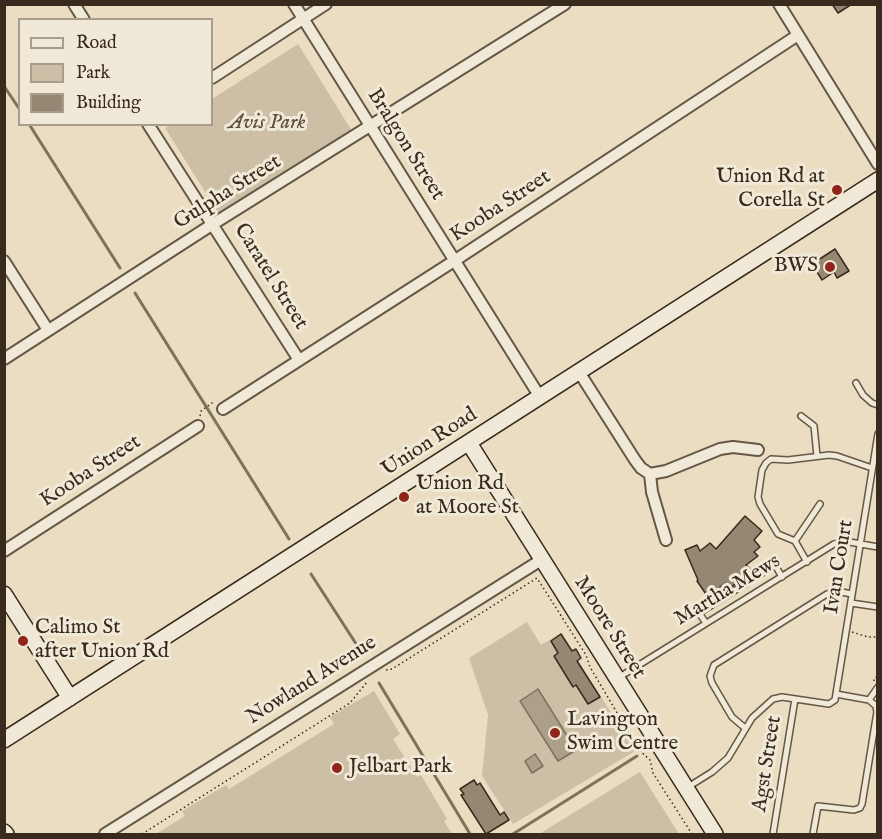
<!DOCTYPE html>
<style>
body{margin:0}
#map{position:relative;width:882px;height:839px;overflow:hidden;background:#eaddc1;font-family:"IM FELL English",serif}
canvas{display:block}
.frame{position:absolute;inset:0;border:6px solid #382a1d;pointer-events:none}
.legend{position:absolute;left:18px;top:18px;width:195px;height:108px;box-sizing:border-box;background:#f1e9d7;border:2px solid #a79d8d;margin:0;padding:8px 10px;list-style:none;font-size:18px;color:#382a1d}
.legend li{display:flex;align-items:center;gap:12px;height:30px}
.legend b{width:30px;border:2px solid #a79d8d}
</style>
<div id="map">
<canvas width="882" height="839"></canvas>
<div class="frame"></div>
<ul class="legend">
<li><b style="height:8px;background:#f1e9d7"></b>Road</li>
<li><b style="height:16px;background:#ccbfa5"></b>Park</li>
<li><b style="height:16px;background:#958772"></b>Building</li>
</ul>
</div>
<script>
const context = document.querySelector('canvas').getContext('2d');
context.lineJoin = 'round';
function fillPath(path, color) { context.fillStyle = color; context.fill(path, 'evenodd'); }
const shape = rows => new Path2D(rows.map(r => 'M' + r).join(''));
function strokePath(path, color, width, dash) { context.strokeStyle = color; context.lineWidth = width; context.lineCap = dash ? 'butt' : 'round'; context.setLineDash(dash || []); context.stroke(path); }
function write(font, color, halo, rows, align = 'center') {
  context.font = font + ' "IM FELL English",serif'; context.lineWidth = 6; context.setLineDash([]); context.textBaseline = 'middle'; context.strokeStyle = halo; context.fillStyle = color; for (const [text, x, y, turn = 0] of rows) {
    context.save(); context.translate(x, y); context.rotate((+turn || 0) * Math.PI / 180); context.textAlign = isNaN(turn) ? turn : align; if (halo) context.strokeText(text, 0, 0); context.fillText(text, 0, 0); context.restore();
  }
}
fillPath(shape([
 [298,44,352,131,219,214,165,128,170,125,212,124,212,99],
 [527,622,541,645,561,633,635,751,513,824,482,776,488,715,469,658],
 [374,691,400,734,393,739,417,777,421,775,447,819,444,821,452,834,156,834,185,816,182,811,226,785,229,789,334,724,330,717],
 [640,772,679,834,539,834]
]), '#ccbfa5');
const water = shape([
 [538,689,576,750,558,761,520,701,538,689],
 [535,754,543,766,532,773,525,761,535,754]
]);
fillPath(water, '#ada089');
strokePath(water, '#7e715e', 1.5);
strokePath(shape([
 [4,86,20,110],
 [29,124,120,268],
 [135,293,289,539],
 [311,574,362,653],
 [379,683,470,834],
 [513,834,637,756]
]), '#7e715e', 3);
const building = shape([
 [832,4,852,4,838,13,832,4],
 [835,249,849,271,837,278,834,272,822,280,812,264,835,249],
 [745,516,762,531,754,540,760,547,754,552,758,556,746,565,753,571,744,575,747,577,726,590,725,583,708,597,697,581,698,580,685,550,697,545,700,551,710,543,716,549,745,516],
 [561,634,572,651,576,649,581,658,577,661,600,697,588,704,576,685,573,687,554,656,558,653,551,641,561,634],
 [474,780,477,785,480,783,500,815,504,812,509,820,486,834,461,795,464,794,460,789,474,780]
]);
fillPath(building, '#958772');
strokePath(building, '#382a1d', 1.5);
const lane = shape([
 [856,383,863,395,872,403,878,405],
 [801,416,814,426,817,456],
 [795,541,820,504],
 [807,562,795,541,778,534,760,504,758,497,762,470,766,463,771,459,788,460,829,455,837,456,872,468],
 [851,603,878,607],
 [706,623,699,613,775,565,782,577],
 [618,678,834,544,844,541,878,547],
 [869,700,878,687],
 [745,728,732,717,712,683,710,676,714,665,827,594,836,591,852,594],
 [688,787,712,772,728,758,752,718,773,699,782,697,829,704,835,700,878,434],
 [773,834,795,699],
 [813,834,818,806,854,810,860,808,862,804,877,712,876,706,869,700,836,694]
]);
const street = shape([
 [74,4,84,20],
 [294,4,540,397],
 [779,4,878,164],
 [212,78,326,4],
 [148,124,299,360],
 [4,261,48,330],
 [4,359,213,224,565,4],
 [579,372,635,460,641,468,650,474,666,471,720,449,733,447,758,450],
 [223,409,454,261,798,35],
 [650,474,652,492,666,540],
 [4,551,198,426],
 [105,834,541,560]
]);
const secondary = shape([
 [469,443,715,834],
 [4,594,70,698],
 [4,740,878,180],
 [4,832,6,834]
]);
strokePath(lane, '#645746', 8);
strokePath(street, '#645746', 14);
strokePath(secondary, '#382a1d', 18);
strokePath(shape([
 [200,416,201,411,212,403,215,405],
 [852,632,868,637,878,637],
 [386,670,392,669,537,578,586,655,590,667,639,750,650,760,653,773,692,834],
 [874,681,874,678,878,677],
 [142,834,350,703,367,682]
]), '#382a1d', 1.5, [1.5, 3]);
strokePath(lane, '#f1e9d7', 5);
strokePath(street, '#f1e9d7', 10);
strokePath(secondary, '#f1e9d7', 15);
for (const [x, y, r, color] of [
 [837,190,6,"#8f2418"],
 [830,267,6,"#8f2418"],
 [404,497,6,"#8f2418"],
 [23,641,6,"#8f2418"],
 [555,733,6,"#8f2418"],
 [337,768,6,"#8f2418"]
]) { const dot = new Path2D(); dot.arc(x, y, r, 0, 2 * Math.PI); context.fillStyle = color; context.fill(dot); strokePath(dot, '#f1e9d7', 2); }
write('italic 21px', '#5d4f3f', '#f1e9d7', [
 ["Avis Park",267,124]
]);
write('21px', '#382a1d', '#f1e9d7', [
 ["Bralgon Street",405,145,58],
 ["Gulpha Street",228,193,-32],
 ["Kooba Street",501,207,-33],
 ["Caratel Street",270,277,58],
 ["Union Road",430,443,-33],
 ["Kooba Street",91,472,-33],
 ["Ivan Court",840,567,-81],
 ["Martha Mews",728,591,-31],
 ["Moore Street",609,628,58],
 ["Nowland Avenue",312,681,-32],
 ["Agst Street",768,764,-81]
]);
write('21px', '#382a1d', '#f1e9d7', [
 ["Union Rd at",825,178,"right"],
 ["Corella St",825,202,"right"],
 ["BWS",818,267,"right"],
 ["Union Rd",416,485],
 ["at Moore St",416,509],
 ["Calimo St",35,629],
 ["after Union Rd",35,653],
 ["Lavington",567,721],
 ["Swim Centre",567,745],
 ["Jelbart Park",349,768]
], 'left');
</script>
